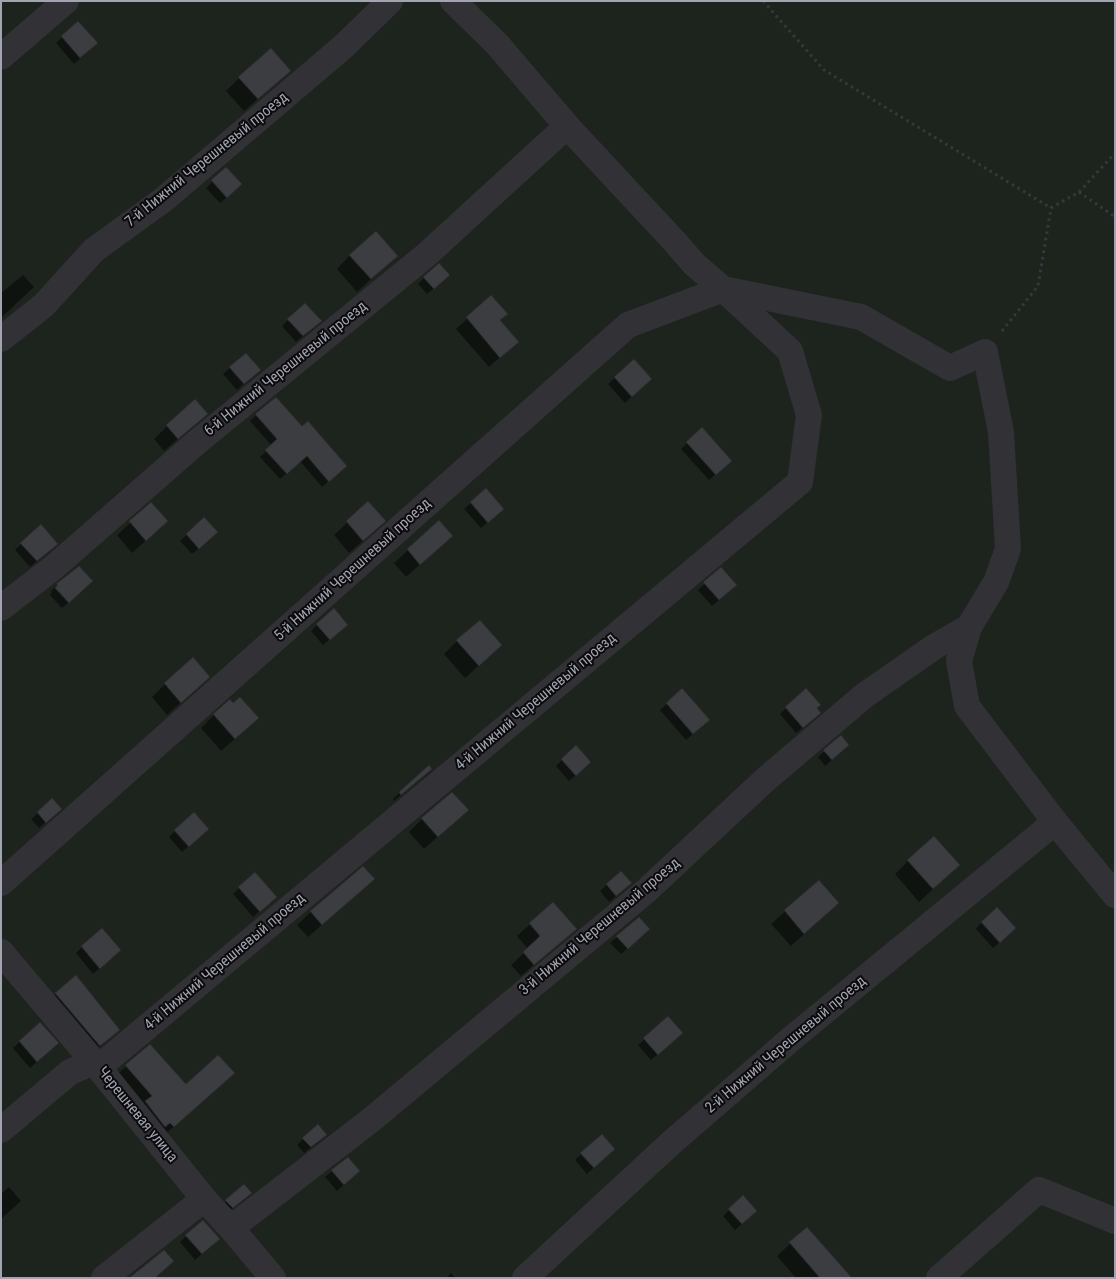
<!DOCTYPE html>
<meta charset="utf-8">
<style>
body{margin:0}
#map{position:relative;width:1116px;height:1279px;overflow:hidden;background:#101011;font-family:"Roboto Condensed",sans-serif}
canvas{display:block}
.frame{position:absolute;inset:0;border:2px solid #a2a4b2;pointer-events:none}
</style>
<div id="map">
<canvas width="1116" height="1279"></canvas>
<div class="frame"></div>
</div>
<script>
const context = document.querySelector('canvas').getContext('2d');
context.lineJoin = 'round';
function fillPath(path, color) { context.fillStyle = color; context.fill(path, 'evenodd'); }
const shape = rows => new Path2D(rows.map(r => 'M' + r).join(''));
function strokePath(path, color, width, dash) { context.strokeStyle = color; context.lineWidth = width; context.lineCap = dash ? 'butt' : 'round'; context.setLineDash(dash || []); context.stroke(path); }
function write(font, color, halo, rows, align = 'center') {
  context.font = font + ' "Roboto Condensed",sans-serif'; context.lineWidth = 4; context.setLineDash([]); context.textBaseline = 'middle'; context.strokeStyle = halo; context.fillStyle = color; for (const [text, x, y, turn = 0] of rows) {
    context.save(); context.translate(x, y); context.rotate((+turn || 0) * Math.PI / 180); context.textAlign = isNaN(turn) ? turn : align; if (halo) context.strokeText(text, 0, 0); context.fillText(text, 0, 0); context.restore();
  }
}
fillPath(shape([
 [1,1,1115,1,1115,1278,1,1278]
]), '#1d241e');
fillPath(shape([
 [62,37,90,49,74,64,56,43],
 [290,71,244,111,226,91,239,78],
 [226,169,234,191,220,203,206,188],
 [350,255,396,256,357,292,337,269],
 [23,275,34,287,1,318,1,293],
 [424,278,442,282,427,294,418,284],
 [491,297,506,352,489,367,456,329],
 [288,320,314,327,296,342,282,326],
 [245,354,259,370,237,390,223,374],
 [634,360,644,385,625,403,608,384],
 [206,414,164,451,154,439,167,426],
 [256,415,339,472,322,487,300,461,280,479,260,457,272,446,250,421],
 [702,429,724,467,709,480,681,449],
 [368,503,371,534,349,553,334,535],
 [471,503,496,515,481,528,464,509],
 [151,504,153,534,132,553,117,535],
 [204,519,210,539,192,554,180,541],
 [439,522,452,536,406,577,394,563],
 [21,544,50,550,30,567,15,550],
 [79,567,86,587,62,608,50,595,52,592,51,591],
 [721,569,729,591,712,606,698,590],
 [317,625,340,631,323,645,311,631],
 [457,641,487,658,465,678,444,654],
 [165,684,195,690,167,715,152,697],
 [682,690,702,726,686,740,660,710],
 [786,708,815,708,813,719,796,733,780,714],
 [214,715,244,731,221,751,201,728],
 [841,737,841,751,825,766,818,757],
 [562,760,583,769,569,781,556,766],
 [429,767,431,769,425,775,394,801,393,799,399,793],
 [467,810,424,849,409,832,422,819],
 [38,813,54,815,39,828,31,819],
 [175,831,201,835,182,852,169,837],
 [908,861,945,878,919,902,895,874],
 [621,872,624,889,609,902,600,891],
 [819,881,824,916,791,946,771,924],
 [239,888,269,903,253,917,233,894],
 [360,892,308,937,297,925,311,912],
 [553,903,575,929,521,976,511,965,528,949,517,936],
 [982,922,1008,935,993,948,976,929],
 [642,936,621,954,610,943,617,937],
 [82,947,113,956,93,974,76,953],
 [56,994,119,1030,89,1056,45,1005],
 [668,1018,675,1039,651,1060,638,1045],
 [40,1024,51,1049,30,1068,13,1048],
 [150,1045,185,1086,233,1073,160,1139,112,1079],
 [326,1135,304,1153,297,1145,303,1139],
 [581,1154,607,1155,587,1174,575,1160],
 [347,1159,352,1177,337,1191,325,1177],
 [9,1187,21,1201,1,1219,1,1194],
 [244,1199,226,1213,220,1207,226,1201],
 [729,1210,749,1217,735,1230,723,1216],
 [807,1228,850,1278,796,1278,777,1256],
 [186,1236,212,1245,195,1260,180,1242],
 [451,1273,455,1278,446,1278]
]), '#0007');
const building = shape([
 [78,21,98,43,80,58,61,36,78,21],
 [271,48,291,71,258,99,238,77,271,48],
 [226,167,242,184,227,198,211,180,226,167],
 [376,231,398,256,371,279,349,255,376,231],
 [439,263,450,275,434,289,423,277,439,263],
 [491,295,508,314,500,320,519,342,500,358,466,317,491,295],
 [305,303,322,321,303,336,287,319,305,303],
 [246,353,261,370,244,384,229,367,246,353],
 [634,359,652,379,632,397,614,377,634,359],
 [276,397,302,426,308,421,347,466,329,482,307,456,287,474,265,450,277,439,255,414,276,397],
 [195,399,208,414,178,439,166,425,195,399],
 [702,427,732,461,716,475,686,442,702,427],
 [486,488,504,509,488,523,470,502,486,488],
 [368,501,386,521,363,541,346,521,368,501],
 [151,502,168,521,146,541,129,521,151,502],
 [204,517,218,532,199,549,186,534,204,517],
 [439,520,453,536,420,565,407,549,439,520],
 [41,524,58,544,37,561,20,543,41,524],
 [79,566,93,581,69,603,55,588,58,585,56,584,79,566],
 [721,567,737,585,719,600,703,582,721,567],
 [334,608,348,625,330,640,316,624,334,608],
 [480,620,502,645,479,666,456,640,480,620],
 [193,657,210,677,181,703,164,683,193,657],
 [682,688,710,720,693,734,666,703,682,688],
 [806,688,821,705,817,708,821,713,803,728,785,707,806,688],
 [240,697,259,718,235,739,213,714,230,699,233,703,240,697],
 [841,735,849,745,832,760,823,750,841,735],
 [576,745,591,762,576,776,561,759,576,745],
 [429,765,432,769,401,795,399,792,429,765],
 [452,792,469,810,438,837,421,818,452,792],
 [52,798,62,809,46,823,37,812,52,798],
 [194,812,209,829,189,847,174,830,194,812],
 [934,836,960,865,933,889,907,860,934,836],
 [363,866,375,879,322,925,310,911,363,866],
 [621,871,632,883,616,896,606,884,621,871],
 [255,872,277,897,260,912,238,887,255,872],
 [819,880,839,903,804,934,784,910,819,880],
 [553,902,577,929,534,965,523,952,540,936,529,923,553,902],
 [997,907,1016,928,1000,943,981,922,997,907],
 [639,917,650,929,628,949,616,936,639,917],
 [102,928,121,950,100,969,81,946,102,928],
 [76,975,120,1030,100,1046,55,993,76,975],
 [668,1016,683,1033,658,1055,643,1038,668,1016],
 [40,1022,59,1043,37,1062,19,1041,40,1022],
 [150,1044,186,1084,218,1055,235,1073,174,1127,170,1123,165,1127,145,1101,152,1096,125,1065,150,1044],
 [318,1124,327,1135,311,1147,302,1138,318,1124],
 [602,1134,615,1149,594,1168,580,1153,602,1134],
 [348,1157,360,1171,344,1185,331,1170,348,1157],
 [244,1184,252,1193,233,1208,225,1200,244,1184],
 [743,1195,757,1211,742,1224,728,1209,743,1195],
 [203,1220,220,1239,202,1254,185,1235,203,1220],
 [807,1227,852,1278,820,1278,789,1242,807,1227],
 [164,1250,174,1261,155,1278,129,1278,164,1250]
]);
fillPath(building, '#3c3d41');
strokePath(building, '#2b2a2d', 1);
strokePath(shape([
 [763,1,824,70,1051,208],
 [1079,192,1115,217],
 [1002,331,1038,286,1051,208,1079,192,1115,153]
]), '#37383d', 3, [2.5, 4]);
strokePath(shape([
 [453,1,497,44,567,126,675,242,694,264,723,289,861,317,950,368,985,352,1001,432,1008,549,996,582,969,627,959,661,967,706,1055,822,1115,895],
 [1,57,66,1],
 [1,339,44,305,94,250,163,200,344,46,390,1],
 [1,608,54,567,197,442,425,256,567,126],
 [1,883,628,325,723,289,790,351,809,415,800,482,99,1067],
 [1,952,94,1062,204,1199,231,1228,273,1278],
 [1,1130,70,1072,94,1062],
 [231,1228,371,1120,646,891,766,779,865,695,934,647,969,627],
 [104,1278,204,1199],
 [525,1278,671,1143,791,1039,1055,822],
 [939,1278,1039,1190,1115,1221]
]), '#313136', 26);
write('15px', '#a2a4b2', '#0b0b0c', [
 ["7-й Нижний Черешневый проезд",207,160,-39],
 ["6-й Нижний Черешневый проезд",286,369,-39],
 ["5-й Нижний Черешневый проезд",353,570,-42],
 ["4-й Нижний Черешневый проезд",536,702,-40],
 ["3-й Нижний Черешневый проезд",600,927,-40],
 ["4-й Нижний Черешневый проезд",225,962,-40],
 ["2-й Нижний Черешневый проезд",786,1045,-40],
 ["Черешневая улица",137,1115,51]
]);
</script>
